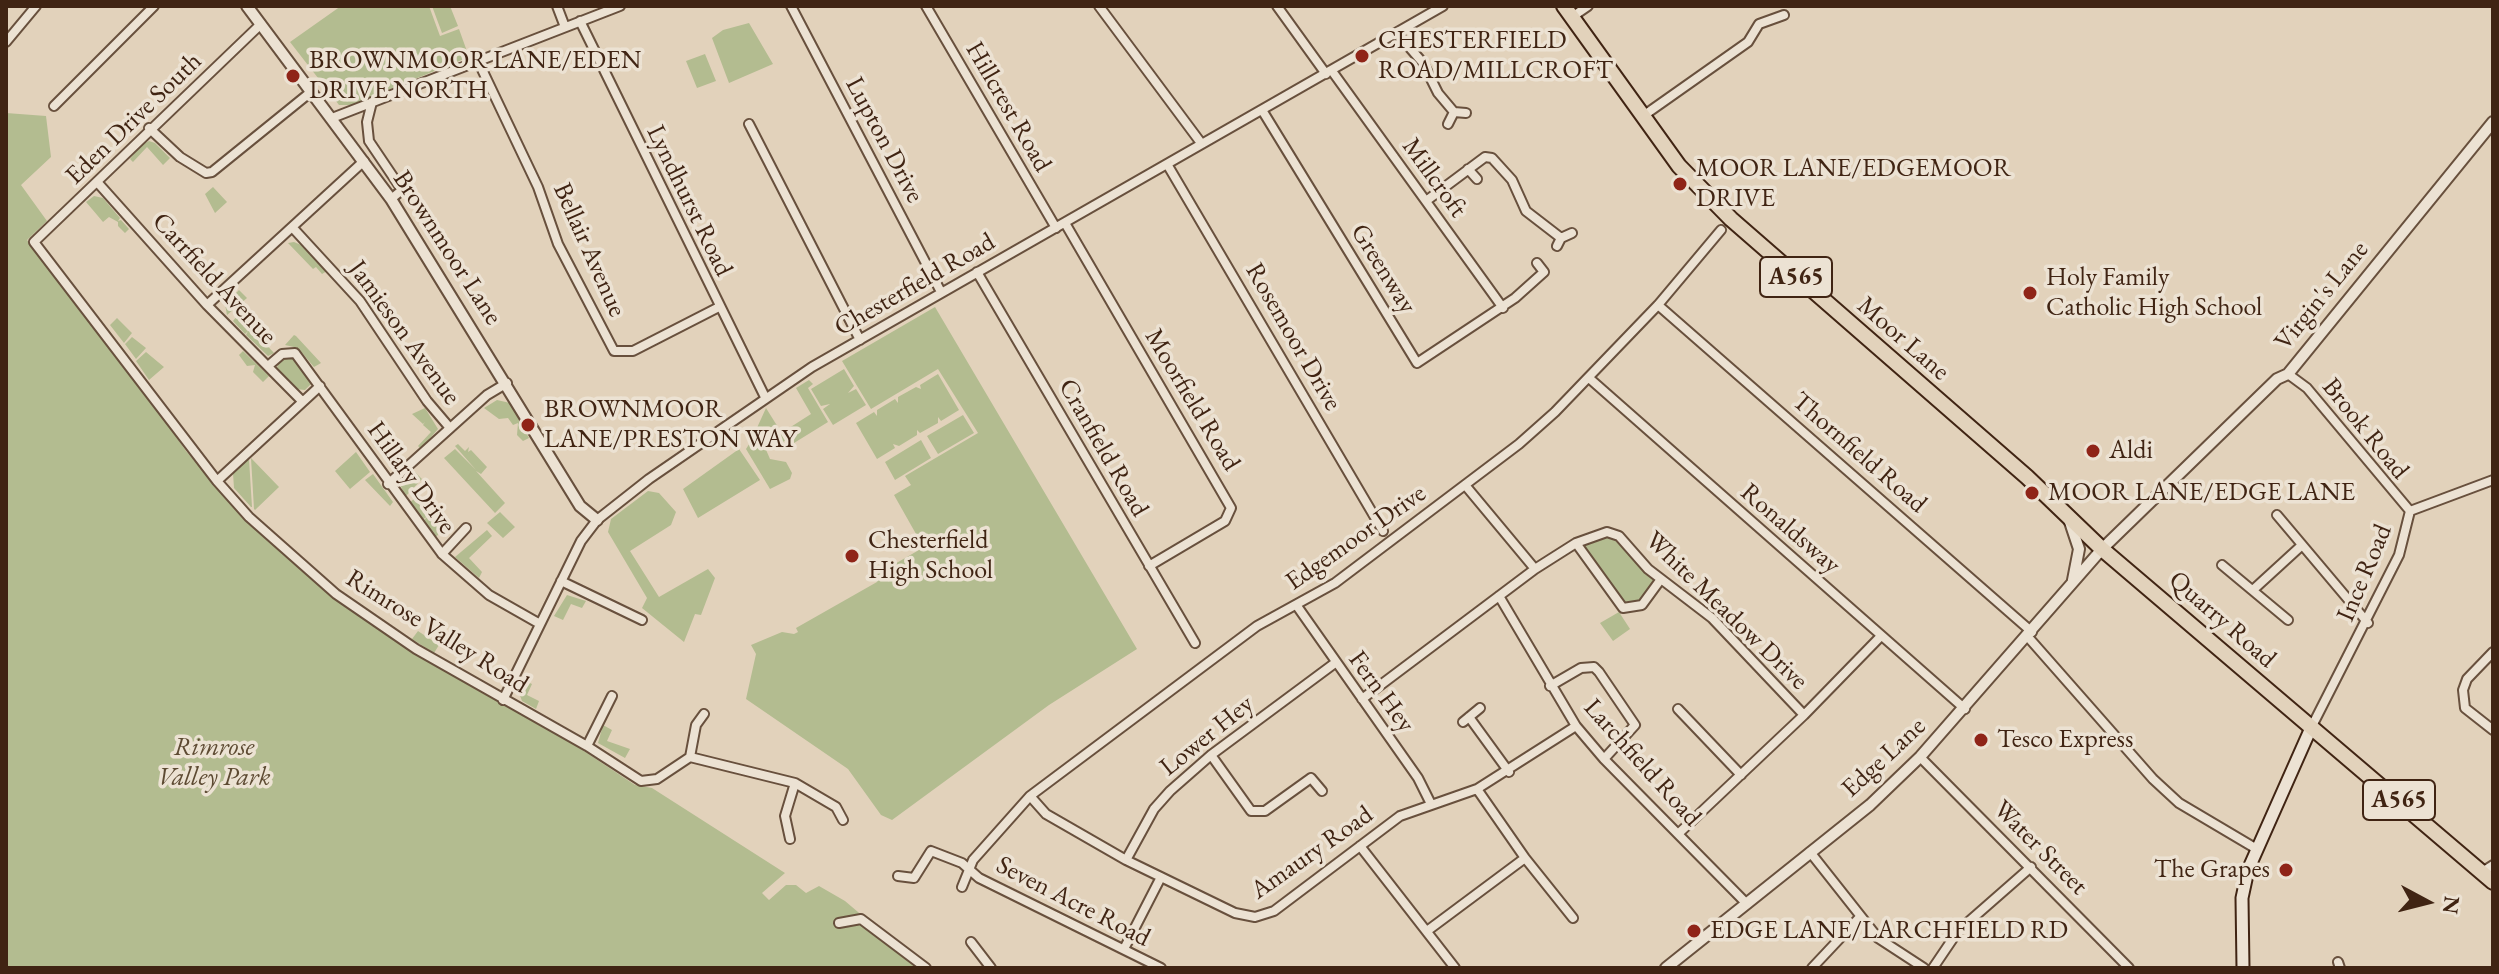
<!DOCTYPE html>
<style>
body{margin:0}
#map{position:relative;width:2499px;height:974px;overflow:hidden;background:#e2d2bb;font-family:"EB Garamond",serif}
canvas{display:block}
.frame{position:absolute;inset:0;border:8px solid #402413;pointer-events:none}
.north{position:absolute;left:2387px;top:862px;width:80px;height:80px;-webkit-text-stroke:6px #ece2d3;paint-order:stroke;rotate:97deg;font-size:22px;font-weight:700;line-height:32px;text-align:center;color:#402413}
.north::after{content:'';display:block;margin:auto;width:28px;height:36px;background:#402413;clip-path:polygon(50% 0,100% 100%,50% 72%,0 100%)}
</style>
<div id="map">
<canvas width="2499" height="974"></canvas>
<div class="frame"></div>
<div class="north">N</div>
</div>
<script>
const context = document.querySelector('canvas').getContext('2d');
context.lineJoin = 'round';
function fillPath(path, color) { context.fillStyle = color; context.fill(path, 'evenodd'); }
const shape = rows => new Path2D(rows.map(r => 'M' + r).join(''));
function strokePath(path, color, width, dash) { context.strokeStyle = color; context.lineWidth = width; context.lineCap = dash ? 'butt' : 'round'; context.setLineDash(dash || []); context.stroke(path); }
function write(font, color, halo, rows, align = 'center') {
  context.font = font + ' "EB Garamond",serif'; context.lineWidth = 7; context.setLineDash([]); context.textBaseline = 'middle'; context.strokeStyle = halo; context.fillStyle = color; for (const [text, x, y, turn = 0] of rows) {
    context.save(); context.translate(x, y); context.rotate((+turn || 0) * Math.PI / 180); context.textAlign = isNaN(turn) ? turn : align; if (halo) context.strokeText(text, 0, 0); context.fillText(text, 0, 0); context.restore();
  }
}
fillPath(shape([
 [341,6,429,6,440,36,459,29,469,57,351,105,339,105,290,42],
 [432,6,450,6,458,26,442,33],
 [749,23,773,64,729,83,712,38,723,30],
 [705,54,716,81,697,88,686,61],
 [6,113,46,116,51,157,21,185,47,221,27,240,111,344,186,451,218,488,321,586,405,647,569,741,635,785,652,788,785,873,762,893,769,900,786,885,796,885,806,893,819,886,845,901,924,968,6,968],
 [149,141,155,143,170,158,163,165,147,147,133,162,130,159,141,145],
 [213,187,227,202,215,213,205,194],
 [94,196,103,198,120,218,118,221,121,220,129,229,125,233,118,226,118,222,109,217,103,222,92,209,86,202],
 [294,242,301,245,327,271,322,274,316,267,313,269,288,243],
 [239,290,247,298,227,315,225,304],
 [935,307,1137,649,1049,705,892,820,881,815,848,769,746,699,756,654,751,645,782,632,794,634,798,632,796,628,877,582,874,576,919,550,920,541,894,495,911,485,905,476,978,433,938,369,871,409,842,361],
 [237,316,252,329,274,353,268,356,246,335,248,331,245,334,233,321],
 [117,318,132,333,124,343,110,325],
 [294,335,296,336,321,363,314,367,298,348,285,345],
 [132,337,146,348,136,359,125,344],
 [243,351,269,376,263,382,253,372,255,365,247,366,239,355],
 [146,352,164,367,149,380,136,361],
 [293,357,313,382,305,390,296,389,276,369,281,359],
 [844,369,854,386,848,393,856,389,866,405,833,425,823,409,830,404,821,406,811,389],
 [938,374,959,410,941,421,938,417,938,423,920,433,917,430,917,435,899,446,893,444,895,448,877,459,856,423,874,412,877,416,877,410,895,399,898,403,898,397,916,387,921,389,920,385],
 [809,380,813,384,808,388,828,422,794,443,786,430,811,414,796,388],
 [497,400,510,403,529,438,523,441,517,435,518,423,513,425,508,418,499,419,484,408],
 [425,408,438,429,421,449,418,446,431,432,423,425,425,422,423,424,412,414],
 [766,408,786,440,777,446,764,431,760,434,756,430],
 [963,415,974,433,938,454,927,436],
 [753,438,761,438,770,459,786,462,792,473,790,479,770,489,746,449],
 [921,440,931,458,895,480,885,462],
 [458,444,465,451,469,447,468,452,471,450,487,467,481,474,476,471,505,503,495,513,444,458,455,449,476,470,455,446],
 [739,449,760,480,698,518,683,489],
 [356,452,370,472,350,489,335,471],
 [251,458,279,487,255,510,254,509],
 [249,459,252,507,251,507,234,488,233,473],
 [415,472,422,479,405,497,401,486],
 [373,474,393,502,390,506,365,480],
 [648,491,659,493,676,512,671,525,630,551,659,597,708,569,715,578,701,615,695,614,684,642,642,608,647,598,608,532,611,519],
 [414,499,443,529,436,537,423,521,428,516,422,520,409,503],
 [500,512,515,527,503,538,487,523],
 [487,530,492,536,469,558,482,572,479,578,455,557],
 [1607,535,1617,539,1654,580,1641,602,1627,605,1620,601,1584,549,1587,542],
 [567,595,586,601,582,608,571,604,563,620,554,616],
 [1619,612,1630,629,1613,641,1600,623],
 [418,631,439,645,434,653,412,639],
 [523,680,532,684,527,695,539,701,536,709,522,701,518,690],
 [603,725,612,730,607,741,630,749,625,758,598,743]
]), '#b3bc90');
const minor = shape([
 [557,6,565,27],
 [791,6,941,292],
 [926,6,1056,228],
 [1099,6,1201,143],
 [1277,6,1326,74],
 [1572,17,1588,6],
 [580,21,765,397],
 [261,24,34,242,217,481,249,517,336,594,416,649,587,746,641,781,657,779,690,757,795,783,785,816,790,839],
 [1397,33,1423,63,1438,93,1454,112],
 [6,42,36,6],
 [478,61,538,187,558,244,614,351,633,351,719,307],
 [1332,71,1503,308],
 [372,102,367,122,369,141,402,190,391,199],
 [54,106,154,6],
 [1262,110,1417,363,1515,298,1544,272,1537,263],
 [1643,116,1748,42,1759,24,1784,15],
 [332,118,620,6],
 [749,124,860,340],
 [1448,124,1454,112,1466,113],
 [149,128,180,157,206,173,212,172,312,91],
 [1167,164,1383,531],
 [1468,169,1477,179],
 [98,183,207,305,302,401],
 [1426,201,1485,157,1492,158,1512,180,1526,211,1561,238],
 [1065,223,1231,508,1225,521,1149,566],
 [292,227,360,301,427,401,450,428],
 [1557,246,1561,238,1572,233],
 [977,272,1195,643],
 [207,305,364,161],
 [1658,305,2032,632],
 [268,366,282,354,295,353,442,554,489,595,540,624],
 [2288,374,2307,388,2410,511],
 [1589,378,1965,709],
 [217,481,320,386],
 [388,484,487,395,507,383],
 [1465,485,1535,569],
 [2410,511,2493,480],
 [2277,515,2368,623],
 [1576,543,1623,608,1642,605,1661,579],
 [442,554,466,528],
 [2222,565,2288,620],
 [561,581,642,620],
 [2254,589,2301,546],
 [1499,596,1576,726,1604,759,1747,904],
 [1297,606,1418,778,1431,804],
 [2028,637,2153,779,2179,803,2255,848],
 [2493,652,2467,679,2463,690,2465,708,2493,730],
 [1550,686,1581,668,1594,667,1599,672,1635,725,1604,759],
 [1362,699,1535,569,1576,543,1607,532,1619,536,1648,569,1712,618,1804,715],
 [503,700,581,541,597,520,649,479,812,367,1443,6],
 [1678,709,1741,775],
 [1469,717,1509,772],
 [1463,722,1480,708],
 [2311,728,2399,555,2410,511],
 [587,746,612,696],
 [1211,755,1251,811,1265,811,1311,778,1322,791],
 [690,757,696,725,704,714],
 [1920,757,2129,968],
 [795,783,836,807,843,820],
 [1477,789,1525,858,1573,918],
 [1030,796,1046,814,1126,860,1235,913,1255,917,1274,911,1400,816,1477,789,1576,726],
 [1678,834,1804,715,1881,636],
 [1360,846,1455,968],
 [1810,852,1878,938,1924,968],
 [1126,860,1154,809,1170,791,1211,755,1335,663],
 [2482,872,2493,865],
 [898,876,914,878,931,851,962,863,979,878,1161,968],
 [962,887,973,860,1030,796,1257,626,1335,583,1519,444,1555,412,1658,305,1721,230],
 [839,923,861,919,926,968],
 [1427,931,1525,858],
 [971,942,991,968],
 [1124,949,1161,877],
 [2338,962,2340,968],
 [1812,968,1859,918],
 [1933,968,1958,931,2031,867]
]);
const tertiary = shape([
 [247,6,391,199,580,506,597,520],
 [2069,519,2079,549,2073,580],
 [1666,968,1870,805,1920,757,2102,549,2277,379,2288,374,2493,122]
]);
const secondary = shape([
 [2243,968,2242,898,2248,870,2311,728]
]);
const trunk = shape([
 [1564,6,1679,166,1731,219,2027,477,2102,549,2493,882]
]);
strokePath(minor, '#68503d', 12);
strokePath(tertiary, '#68503d', 14);
strokePath(secondary, '#402413', 15);
strokePath(trunk, '#402413', 18);
strokePath(minor, '#ece2d3', 8);
strokePath(tertiary, '#ece2d3', 10);
strokePath(secondary, '#ece2d3', 11);
strokePath(trunk, '#e2d2bb', 14);
for (const [x, y, r, color] of [
 [1362,56,8,"#8f2418"],
 [293,76,8,"#8f2418"],
 [1680,184,8,"#8f2418"],
 [2030,293,8,"#8f2418"],
 [528,425,8,"#8f2418"],
 [2093,451,8,"#8f2418"],
 [2032,493,8,"#8f2418"],
 [852,556,8,"#8f2418"],
 [1981,740,8,"#8f2418"],
 [2286,870,8,"#8f2418"],
 [1694,931,8,"#8f2418"]
]) { const dot = new Path2D(); dot.arc(x, y, r, 0, 2 * Math.PI); context.fillStyle = color; context.fill(dot); strokePath(dot, '#ece2d3', 3); }
for (const [x, y, w] of [
 [1796,277,72],
 [2399,800,72]
]) { const box = new Path2D(); box.roundRect(x - w / 2, y - 20, w, 40, 6); context.fillStyle = '#ece2d3'; context.fill(box); strokePath(box, '#402413', 2); }
write('bold 24px', '#402413', null, [
 ["A565",1796,277],
 ["A565",2399,800]
]);
write('26px', '#402413', '#ece2d3', [
 ["CHESTERFIELD",1378,41],
 ["ROAD/MILLCROFT",1378,71],
 ["BROWNMOOR LANE/EDEN",309,61],
 ["DRIVE NORTH",309,91],
 ["MOOR LANE/EDGEMOOR",1696,169],
 ["DRIVE",1696,199],
 ["Holy Family",2046,278],
 ["Catholic High School",2046,308],
 ["BROWNMOOR",544,410],
 ["LANE/PRESTON WAY",544,440],
 ["Aldi",2109,451],
 ["MOOR LANE/EDGE LANE",2048,493],
 ["Chesterfield",868,541],
 ["High School",868,571],
 ["Tesco Express",1997,740],
 ["The Grapes",2270,870,"right"],
 ["EDGE LANE/LARCHFIELD RD",1710,931]
], 'left');
write('26px', '#402413', '#ece2d3', [
 ["Hillcrest Road",1008,107,60],
 ["Eden Drive South",134,119,-44],
 ["Lupton Drive",884,140,62],
 ["Millcroft",1434,178,54],
 ["Lyndhurst Road",689,201,64],
 ["Brownmoor Lane",447,248,57],
 ["Bellair Avenue",589,250,66],
 ["Greenway",1383,269,58],
 ["Carrfield Avenue",214,279,47],
 ["Chesterfield Road",915,285,-30],
 ["Virgin's Lane",2322,296,-51],
 ["Jamieson Avenue",404,333,54],
 ["Rosemoor Drive",1293,337,60],
 ["Moor Lane",1903,339,41],
 ["Moorfield Road",1192,400,59],
 ["Brook Road",2365,429,51],
 ["Cranfield Road",1103,448,60],
 ["Thornfield Road",1859,453,41],
 ["Hillary Drive",411,478,54],
 ["Ronaldsway",1790,529,41],
 ["Edgemoor Drive",1356,538,-35],
 ["Ince Road",2365,573,-67],
 ["White Meadow Drive",1726,611,44],
 ["Quarry Road",2222,620,41],
 ["Rimrose Valley Road",437,632,32],
 ["Fern Hey",1381,692,54],
 ["Lower Hey",1207,736,-39],
 ["Edge Lane",1884,758,-43],
 ["Larchfield Road",1642,763,48],
 ["Water Street",2040,848,45],
 ["Amaury Road",1312,853,-35],
 ["Seven Acre Road",1073,902,27]
]);
write('italic 26px', '#5d4a32', '#ece2d3', [
 ["Rimrose",214,748],
 ["Valley Park",214,778]
]);
</script>
